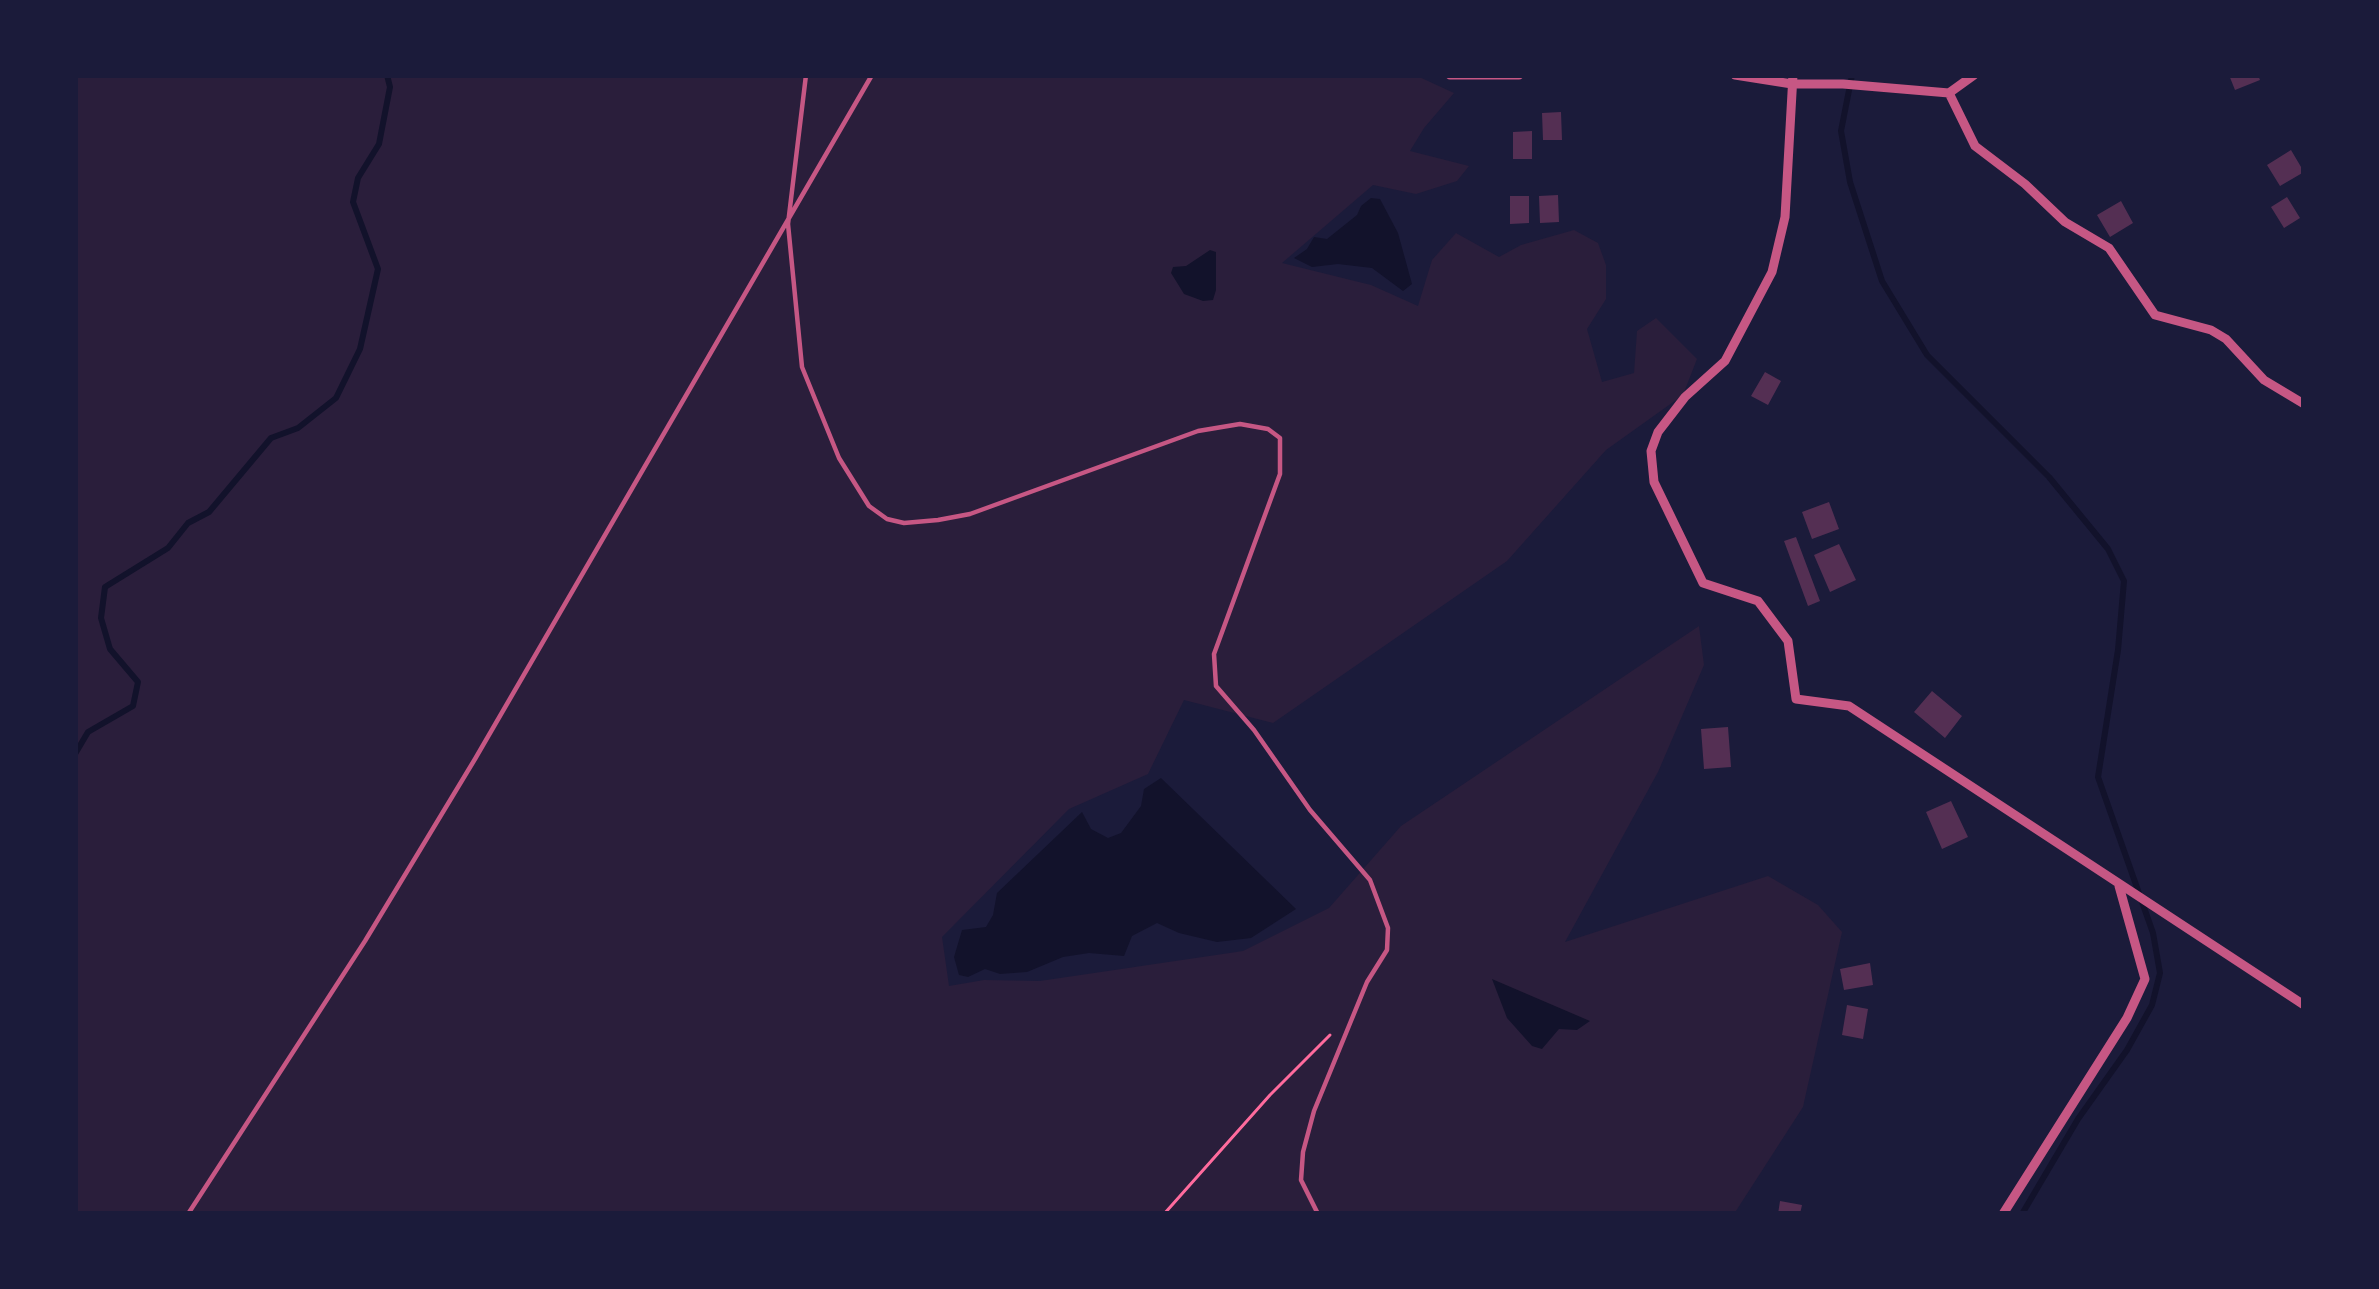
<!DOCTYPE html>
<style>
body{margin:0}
#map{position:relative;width:2379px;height:1289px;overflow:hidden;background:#1b1b3a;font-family:Roboto,sans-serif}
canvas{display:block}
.frame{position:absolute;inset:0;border:78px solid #1b1b3a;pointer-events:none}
</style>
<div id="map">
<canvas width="2379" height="1289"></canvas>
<div class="frame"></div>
</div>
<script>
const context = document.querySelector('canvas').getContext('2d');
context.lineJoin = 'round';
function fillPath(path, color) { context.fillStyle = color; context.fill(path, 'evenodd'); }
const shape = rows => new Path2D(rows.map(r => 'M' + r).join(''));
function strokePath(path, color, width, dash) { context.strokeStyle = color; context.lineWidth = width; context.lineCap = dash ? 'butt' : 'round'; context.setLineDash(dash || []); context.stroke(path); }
fillPath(shape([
 [75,75,1415,75,1454,93,1424,128,1410,151,1469,166,1457,181,1416,194,1373,185,1282,263,1371,285,1418,306,1432,260,1456,233,1499,257,1521,245,1574,230,1598,243,1606,265,1606,299,1587,329,1602,382,1634,373,1637,331,1656,318,1697,359,1683,395,1606,450,1507,561,1273,723,1184,700,1148,774,1069,809,942,937,949,986,984,980,1040,981,1243,951,1329,908,1401,826,1699,626,1704,665,1658,772,1565,942,1768,876,1818,905,1842,932,1803,1107,1734,1214,75,1214]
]), '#2a1e3b');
fillPath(shape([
 [1371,198,1380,199,1398,233,1412,284,1403,291,1372,268,1338,264,1312,267,1294,258,1307,249,1314,237,1327,239,1357,215,1361,206],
 [1210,250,1216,252,1216,290,1213,300,1203,301,1184,294,1171,273,1173,267,1186,266],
 [1161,778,1296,909,1251,938,1217,942,1179,933,1157,923,1132,936,1124,956,1089,953,1063,957,1027,972,1000,974,985,969,968,977,959,975,954,957,962,930,986,927,993,915,997,893,1082,812,1091,829,1108,838,1121,833,1141,806,1144,789],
 [1492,979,1590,1021,1577,1030,1559,1029,1542,1049,1532,1046,1507,1018]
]), '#12122b');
strokePath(shape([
 [1852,75,1841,131,1850,182,1882,281,1927,355,2049,477,2108,549,2124,581,2118,650,2098,777,2153,933,2160,973,2152,1005,2127,1050,2078,1119,2022,1214],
 [75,754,88,732,133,706,138,682,110,649,101,618,105,587,168,548,188,523,209,512,271,438,298,428,336,398,360,349,378,269,353,202,358,178,379,144,390,87,387,75]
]), '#12122b', 6);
fillPath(shape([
 [2229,75,2258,75,2260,80,2235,90],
 [1561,112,1562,140,1543,140,1542,113],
 [1532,131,1532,159,1513,159,1513,132],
 [2291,150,2304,172,2280,186,2267,165],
 [1558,195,1559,222,1540,223,1539,196],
 [1510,196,1529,196,1529,223,1510,224],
 [2287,197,2300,218,2284,228,2271,207],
 [2121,201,2133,223,2110,237,2097,215],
 [1765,372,1781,381,1768,405,1751,396],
 [1829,502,1839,529,1812,539,1802,512],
 [1796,537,1820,601,1808,606,1784,541],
 [1839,544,1856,580,1830,592,1814,555],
 [1932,691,1962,716,1945,738,1914,712],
 [1728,727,1731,767,1704,769,1701,729],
 [1951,801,1968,837,1942,849,1926,812],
 [1870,963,1873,985,1844,990,1840,969],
 [1847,1005,1868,1009,1863,1039,1842,1035],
 [1780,1201,1802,1205,1800,1214,1778,1214]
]), '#542f53');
strokePath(shape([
 [1164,1214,1270,1095,1330,1035]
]), '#ff6b9d', 3);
strokePath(shape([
 [806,75,788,224,802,367,839,458,869,506,887,519,904,523,938,520,970,514,1198,431,1240,424,1268,429,1280,438,1280,474,1214,654,1216,686,1254,730,1310,810,1370,880,1388,928,1387,950,1367,982,1314,1111,1303,1152,1301,1180,1318,1214],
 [188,1214,365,941,475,759,872,75]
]), '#c65784', 4.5);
strokePath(shape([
 [1450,75,1519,75],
 [1735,75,1792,84,1843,84,1949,93,1974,75],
 [1793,75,1785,217,1772,272,1725,361,1685,397,1658,432,1651,451,1654,482,1703,583,1758,601,1788,641,1796,699,1849,706,2304,1005],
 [1949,93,1975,146,2025,184,2065,222,2109,248,2155,315,2211,330,2226,339,2264,380,2304,404],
 [2003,1214,2127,1018,2145,979,2119,886]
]), '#c65784', 9);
</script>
